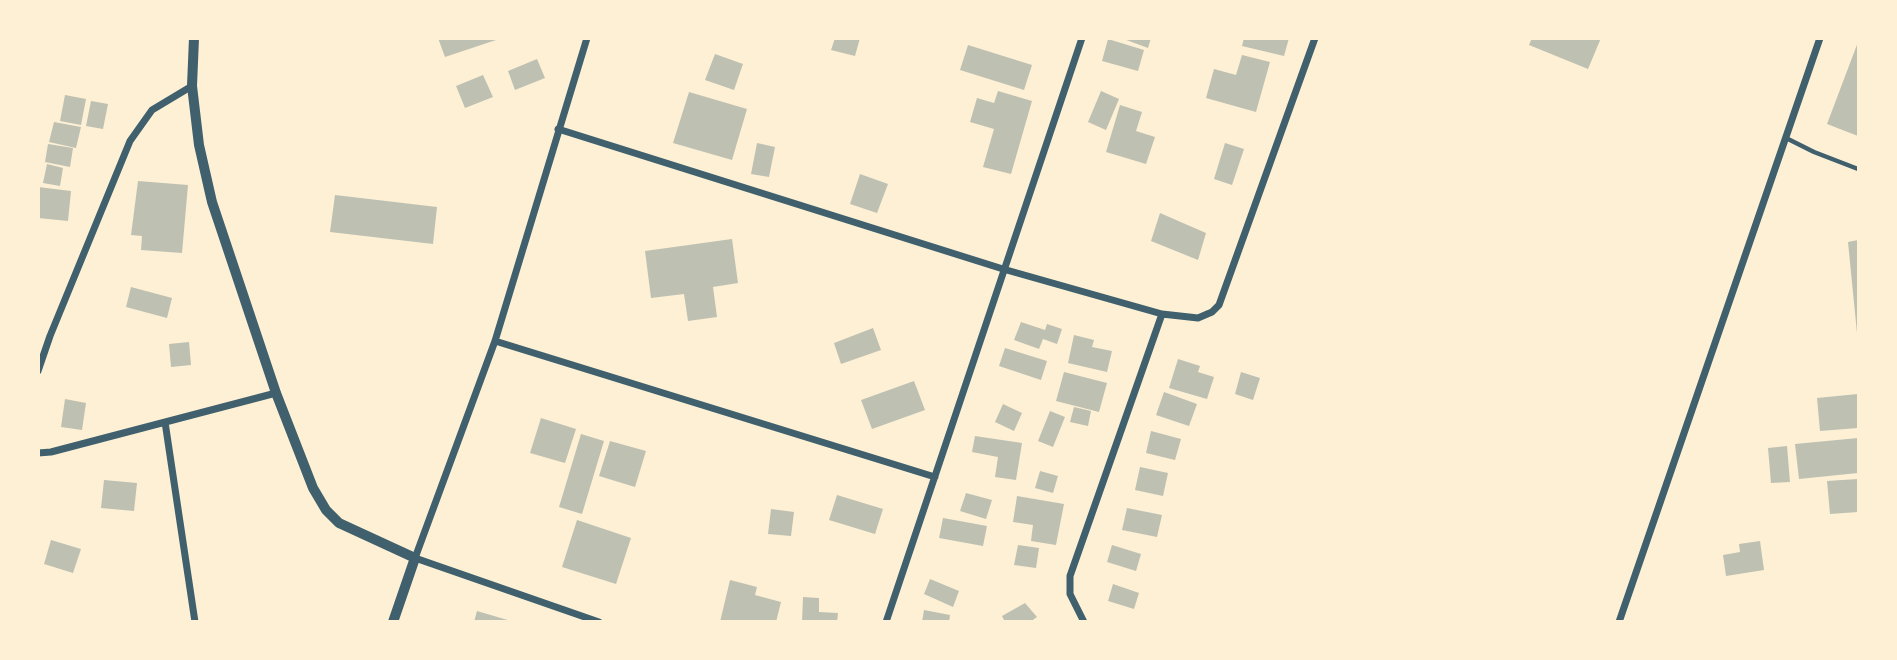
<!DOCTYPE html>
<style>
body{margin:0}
#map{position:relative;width:1897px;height:660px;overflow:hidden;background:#fdf0d5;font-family:Ubuntu,sans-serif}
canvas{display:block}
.frame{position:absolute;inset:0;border:40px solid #fdf0d5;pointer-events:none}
</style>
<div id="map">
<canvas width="1897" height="660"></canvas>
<div class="frame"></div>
</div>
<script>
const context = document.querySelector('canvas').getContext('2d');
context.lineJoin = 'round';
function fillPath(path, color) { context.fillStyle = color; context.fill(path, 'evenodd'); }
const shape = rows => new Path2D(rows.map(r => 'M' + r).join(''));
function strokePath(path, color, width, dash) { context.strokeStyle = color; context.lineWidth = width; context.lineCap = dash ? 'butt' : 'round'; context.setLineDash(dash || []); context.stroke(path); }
fillPath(shape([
 [438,38,499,38,499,39,445,57],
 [835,38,860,38,855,56,831,50],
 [1121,38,1151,38,1148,48],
 [1244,38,1289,38,1284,56,1242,46],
 [1532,38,1601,38,1588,69,1529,45],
 [1108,39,1144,50,1138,71,1102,61],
 [1858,42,1858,136,1827,124],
 [968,45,1032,65,1024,90,960,70],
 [715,54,743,64,734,90,705,80],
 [1242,55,1270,62,1256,112,1206,98,1214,69,1236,75],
 [537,59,545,78,515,90,508,71],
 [483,75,493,97,465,108,456,86],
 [998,91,1032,101,1011,174,983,167,994,129,970,122,977,98,994,103],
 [1101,91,1119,99,1106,130,1088,122],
 [689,92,747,109,732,160,673,143],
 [65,95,86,99,81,125,60,121],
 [91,101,108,104,103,129,86,126],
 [1120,105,1142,112,1136,131,1155,137,1146,164,1106,152],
 [54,122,81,127,76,148,49,142],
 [757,143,775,147,769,177,751,174],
 [1225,143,1244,149,1232,185,1214,179],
 [48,144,73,148,70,167,45,162],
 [47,164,63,168,60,186,43,183],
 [860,174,888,184,877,213,850,204],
 [138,181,188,185,182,253,141,250,142,236,131,235],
 [38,187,71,191,68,221,38,218],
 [335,195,437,207,433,244,330,232],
 [1160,213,1206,233,1198,260,1151,241],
 [732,239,738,283,713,287,717,317,688,321,684,294,651,298,645,251],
 [1858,240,1858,333,1857,333,1848,242],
 [131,287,172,298,167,318,126,307],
 [1021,322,1045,330,1047,324,1062,329,1057,344,1043,339,1039,349,1014,340],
 [873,328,881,350,841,364,834,343],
 [1074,335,1094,340,1092,347,1112,351,1107,372,1068,363],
 [189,342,191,365,171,367,169,344],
 [1005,348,1047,361,1041,380,999,366],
 [1178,359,1200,366,1198,372,1214,377,1207,399,1169,388],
 [1064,372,1107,383,1099,412,1056,401],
 [1241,372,1260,378,1253,400,1235,394],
 [914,381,925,410,872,429,861,400],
 [1164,392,1197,404,1189,426,1156,415],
 [1858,394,1858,428,1820,431,1817,398],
 [65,399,86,403,82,430,61,427],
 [1003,404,1022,413,1014,431,995,422],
 [1074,407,1091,411,1088,426,1070,422],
 [1050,411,1065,417,1053,447,1038,441],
 [541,418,576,429,565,463,530,453],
 [1151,431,1181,439,1175,460,1146,453],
 [581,434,604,441,582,514,559,507],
 [975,436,1022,443,1016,480,995,477,998,457,972,452],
 [1858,438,1858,473,1799,479,1795,444],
 [610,441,646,451,635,487,599,476],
 [1787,446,1790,482,1771,483,1768,448],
 [1140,467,1168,473,1163,496,1135,490],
 [1040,471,1058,476,1053,493,1035,488],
 [1858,479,1858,512,1830,514,1827,481],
 [104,480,137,483,134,511,101,508],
 [966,493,992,500,986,519,960,511],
 [837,495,883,509,875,534,829,520],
 [1017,496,1064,504,1056,545,1031,541,1033,525,1013,522],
 [1127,508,1162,515,1157,537,1122,530],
 [771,509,794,512,791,536,768,534],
 [943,518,987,526,983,546,939,538],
 [577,520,631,538,616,584,562,567],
 [51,540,81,549,73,573,44,564],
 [1760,541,1764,570,1726,576,1723,555,1740,552,1739,544],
 [1018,545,1039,548,1036,568,1014,565],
 [1112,545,1141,554,1136,571,1107,562],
 [930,579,959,591,953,607,924,594],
 [730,580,757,587,755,595,781,602,776,622,720,622],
 [1113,584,1139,593,1134,609,1108,601],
 [803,597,819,598,819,612,838,613,837,622,802,622],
 [1025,603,1037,617,1030,622,1005,622,1002,616],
 [924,610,950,615,949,622,922,622],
 [477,611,511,621,511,622,474,622]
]), '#bec0b2');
strokePath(shape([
 [1786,138,1814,152,1858,169]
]), '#3f606c', 4.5);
strokePath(shape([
 [587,38,495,341,415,558,599,622],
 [558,129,1003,269,1162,314,1070,576,1070,594,1084,622],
 [1162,314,1198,318,1212,312,1219,305,1315,38],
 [495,341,935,477],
 [38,371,50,336,130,141,152,110,192,86],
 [165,422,195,622],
 [38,453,51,452,276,393],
 [886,622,1082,38],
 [1619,622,1820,38]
]), '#3f606c', 7);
strokePath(shape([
 [194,38,192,86,199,145,212,202,276,393,313,488,326,510,339,523,415,558,393,622]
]), '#3f606c', 10);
</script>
